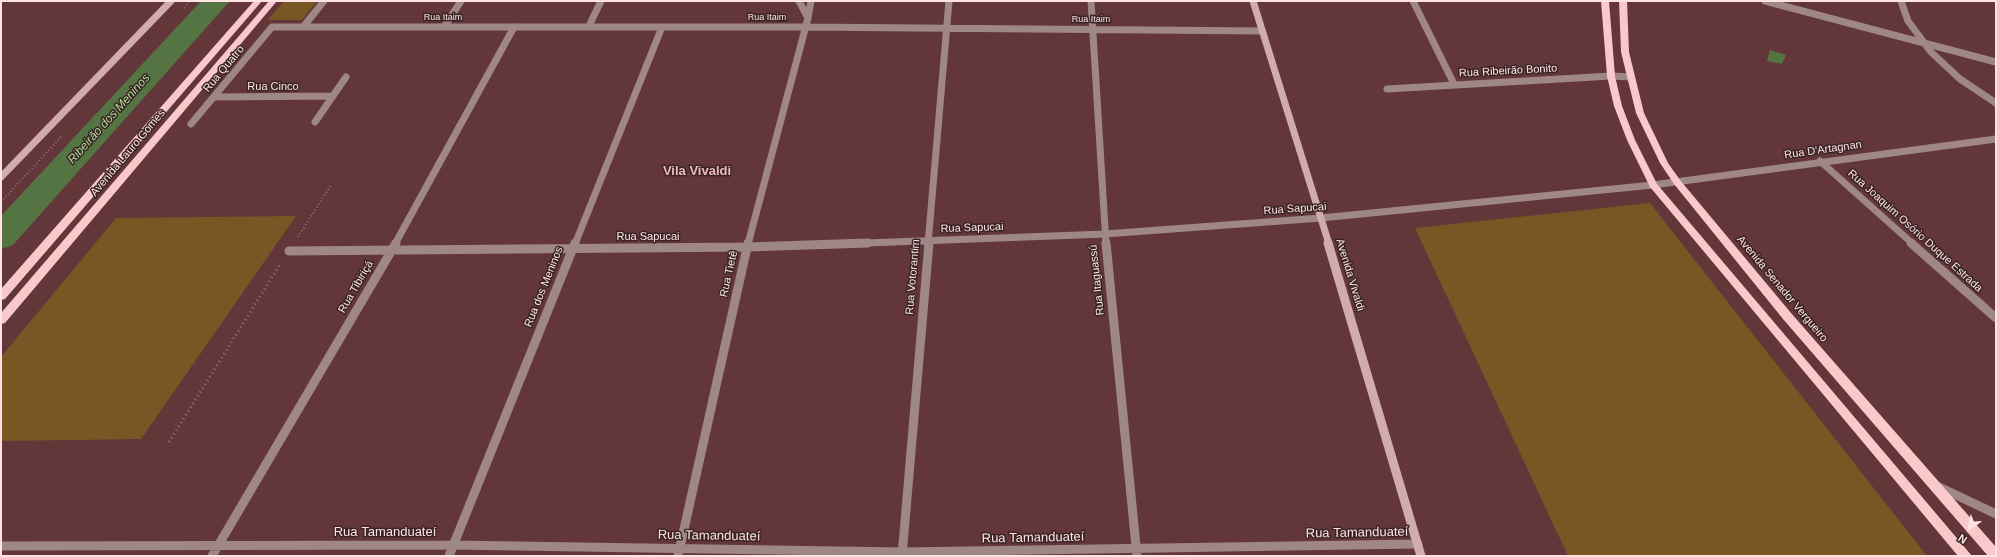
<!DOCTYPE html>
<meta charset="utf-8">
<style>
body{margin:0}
#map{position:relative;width:1997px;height:557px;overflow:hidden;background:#63363a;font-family:Arial,sans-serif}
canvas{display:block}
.frame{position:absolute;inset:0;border:2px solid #ffe2e3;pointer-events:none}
.north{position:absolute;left:1949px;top:509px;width:40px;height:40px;-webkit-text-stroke:3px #3a2526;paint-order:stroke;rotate:213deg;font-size:11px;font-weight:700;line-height:16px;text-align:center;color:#ffe2e3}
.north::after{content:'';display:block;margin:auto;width:14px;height:18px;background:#ffe2e3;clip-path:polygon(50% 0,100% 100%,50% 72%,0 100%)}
</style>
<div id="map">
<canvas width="1997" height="557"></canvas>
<div class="frame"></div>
<div class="north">N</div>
</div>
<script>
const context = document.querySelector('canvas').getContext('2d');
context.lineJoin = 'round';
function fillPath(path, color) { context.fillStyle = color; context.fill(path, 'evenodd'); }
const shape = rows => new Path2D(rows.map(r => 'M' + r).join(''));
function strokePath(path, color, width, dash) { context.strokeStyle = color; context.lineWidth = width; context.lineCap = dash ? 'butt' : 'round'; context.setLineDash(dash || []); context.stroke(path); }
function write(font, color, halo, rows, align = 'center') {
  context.font = font + ' Arial,sans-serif'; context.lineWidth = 3; context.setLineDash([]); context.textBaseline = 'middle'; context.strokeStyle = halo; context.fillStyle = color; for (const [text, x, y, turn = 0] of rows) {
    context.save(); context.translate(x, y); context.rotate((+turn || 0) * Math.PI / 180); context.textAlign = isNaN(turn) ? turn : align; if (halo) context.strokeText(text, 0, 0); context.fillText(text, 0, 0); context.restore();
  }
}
fillPath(shape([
 [284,1,317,1,302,20,268,20],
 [1650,203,1927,556,1568,556,1415,228],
 [296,216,141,439,1,441,1,357,116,218]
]), '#785724');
fillPath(shape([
 [1770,50,1786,55,1782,64,1767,61]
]), '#547543');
fillPath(shape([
 [201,1,230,1,13,245,1,249,1,216,201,1]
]), '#547543');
strokePath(shape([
 [184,8,190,1],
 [1,202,62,136],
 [298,237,331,185]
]), '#987073', 2, [1, 2.5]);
strokePath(shape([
 [169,442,281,263]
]), '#987073', 3, [1, 3.5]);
strokePath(shape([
 [1091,1,1106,244],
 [1413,1,1454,84],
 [1765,1,1996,62],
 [1901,1,1908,21,1931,52,1960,79,1996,103],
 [808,18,811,1],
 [589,26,601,1],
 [303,27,324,1],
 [444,27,461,1],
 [1387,89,1611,76,1630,77],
 [214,97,333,96],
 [315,122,346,77],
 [191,124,272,27,805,27,1262,31],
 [1820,161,1913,244],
 [395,244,514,27],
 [575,244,662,27],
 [748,244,808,18,799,1],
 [840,244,1105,234,1321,218,1653,185,1996,139],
 [928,244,949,1]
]), '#9f8788', 7);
strokePath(shape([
 [1106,243,1137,556],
 [1911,243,1996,318],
 [289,251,747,247,868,243],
 [1937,486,1996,514],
 [1,546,453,545,902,552,1418,544],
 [212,556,396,243],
 [449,556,575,243],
 [678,556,748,243],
 [902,556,929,243]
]), '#9f8788', 9);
strokePath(shape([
 [1253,1,1329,244],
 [1,177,171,1]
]), '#d1acad', 7);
strokePath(shape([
 [1328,243,1421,556]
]), '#d1acad', 9);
fillPath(shape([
 [254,1,262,1,5,299,1,300,1,289,254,1],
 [269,1,277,1,5,323,1,324,1,313,269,1],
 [1601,1,1609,1,1615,76,1622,106,1635,140,1657,184,1972,556,1958,556,1650,187,1627,140,1614,106,1607,76,1601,1],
 [1619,1,1627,1,1629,52,1644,113,1668,163,1680,180,1791,313,1996,547,1996,556,1988,556,1783,319,1674,184,1660,163,1636,113,1621,52,1619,1]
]), '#f8c8ca');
write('9px', '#ffe2e3', '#3a2526', [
 ["Rua Itaim",443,18],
 ["Rua Itaim",767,18],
 ["Rua Itaim",1091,20]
]);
write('11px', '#ffe2e3', '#3a2526', [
 ["Rua Quatro",224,69,-50],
 ["Rua Ribeirão Bonito",1508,71,-3],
 ["Rua Cinco",273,87],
 ["Rua D'Artagnan",1823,150,-8],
 ["Avenida Lauro Gomes",128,153,-50],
 ["Rua Sapucai",1295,209,-4],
 ["Rua Sapucai",972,228,-2],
 ["Rua Joaquim Osório Duque Estrada",1915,231,42],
 ["Rua Sapucai",648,237],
 ["Rua Tietê",729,274,-77],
 ["Avenida Vivaldi",1350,275,73],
 ["Rua Votorantim",913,277,-85],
 ["Rua Itaguassú",1097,280,-96],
 ["Rua Tibiriçá",356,287,-60],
 ["Rua dos Meninos",544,287,-68],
 ["Avenida Senador Vergueiro",1782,289,50]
]);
write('italic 12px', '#acde93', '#3a2526', [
 ["Ribeirão dos Meninos",109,119,-48]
]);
write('bold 13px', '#efb8ba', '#3a2526', [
 ["Vila Vivaldi",697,171]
]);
write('13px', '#ffe2e3', '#3a2526', [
 ["Rua Tamanduateí",385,532],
 ["Rua Tamanduateí",1357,533,-1],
 ["Rua Tamanduateí",709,536,1],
 ["Rua Tamanduateí",1033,538,-1]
]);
</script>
